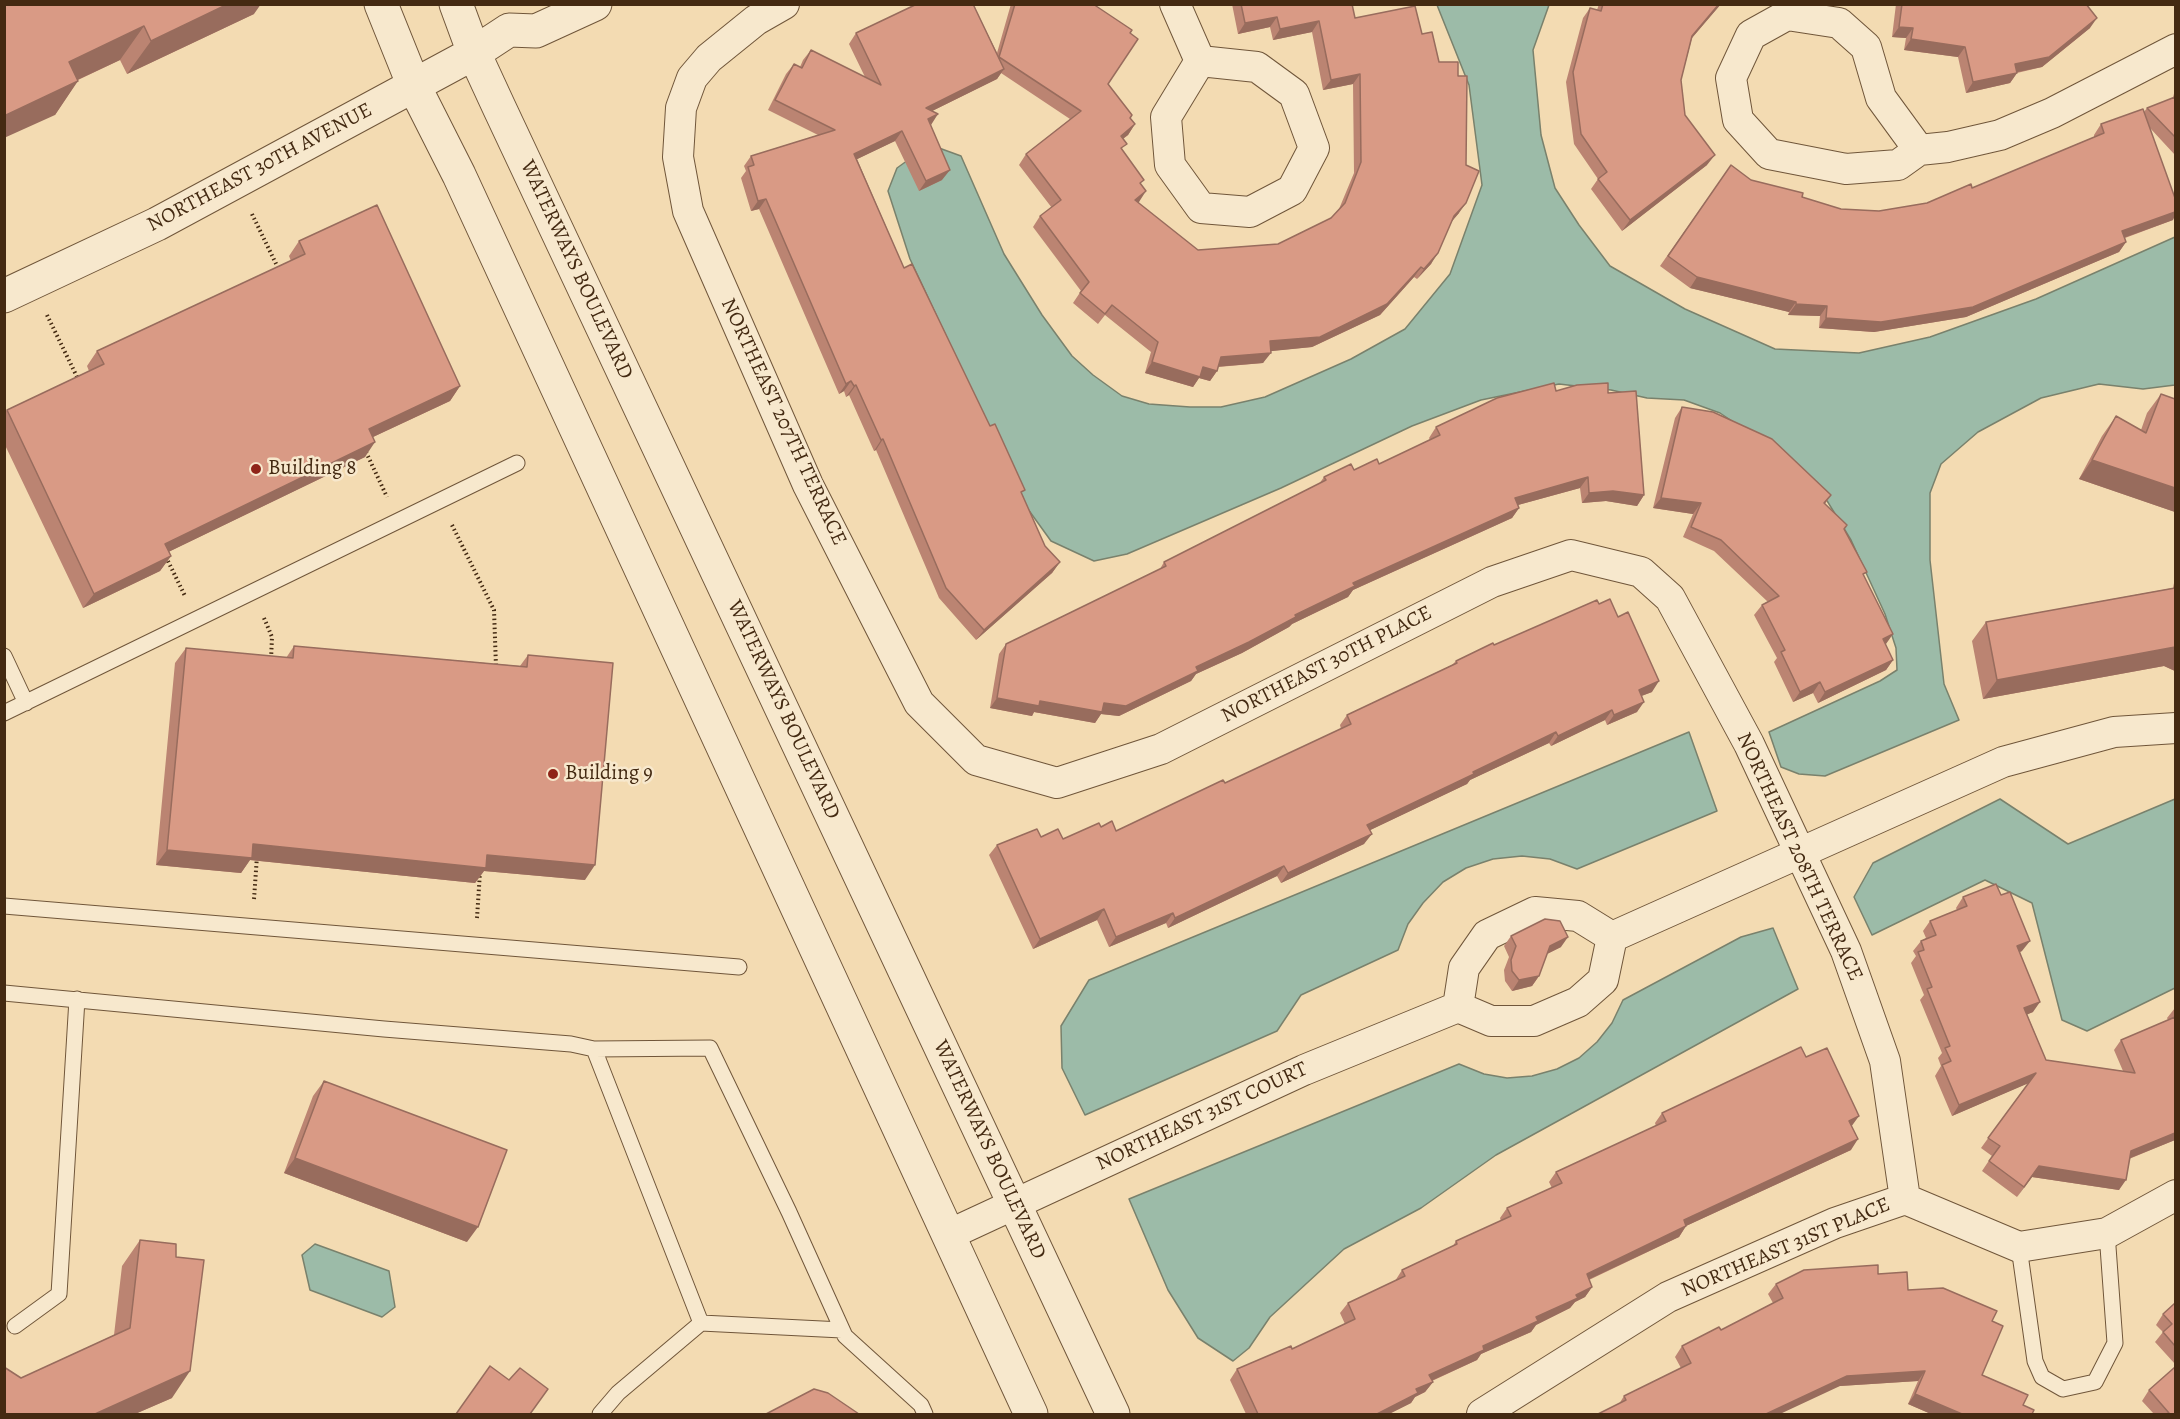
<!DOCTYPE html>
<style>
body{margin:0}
#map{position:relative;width:2180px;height:1419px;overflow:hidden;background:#f3dbb2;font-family:Alegreya,serif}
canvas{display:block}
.frame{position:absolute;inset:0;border:6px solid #442a12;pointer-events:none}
</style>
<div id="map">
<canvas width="2180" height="1419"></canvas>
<div class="frame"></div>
</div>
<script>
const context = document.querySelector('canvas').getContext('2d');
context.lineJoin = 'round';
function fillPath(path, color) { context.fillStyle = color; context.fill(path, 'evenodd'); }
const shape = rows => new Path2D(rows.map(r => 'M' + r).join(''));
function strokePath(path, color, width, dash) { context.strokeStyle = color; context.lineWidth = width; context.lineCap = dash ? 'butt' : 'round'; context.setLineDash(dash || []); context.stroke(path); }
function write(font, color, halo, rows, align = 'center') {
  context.font = font + ' Alegreya,serif'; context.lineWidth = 5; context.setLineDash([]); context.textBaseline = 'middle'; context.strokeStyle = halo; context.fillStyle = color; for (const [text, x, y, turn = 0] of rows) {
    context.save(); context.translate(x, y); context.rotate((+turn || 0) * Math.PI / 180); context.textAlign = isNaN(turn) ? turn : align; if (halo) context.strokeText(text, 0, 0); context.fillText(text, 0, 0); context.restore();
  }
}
const water = shape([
 [1437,5,1549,5,1533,50,1541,135,1555,188,1579,225,1610,266,1685,309,1775,349,1859,353,1930,337,2036,299,2175,237,2175,385,2143,389,2099,384,2041,398,1978,432,1941,464,1930,493,1930,560,1944,684,1959,720,1825,776,1799,774,1781,767,1769,732,1880,681,1897,670,1896,648,1885,614,1851,540,1818,486,1766,444,1720,413,1684,400,1647,398,1611,390,1559,384,1481,400,1412,426,1281,488,1127,554,1094,561,1051,541,1025,505,910,259,888,191,897,168,915,155,939,148,961,156,1004,254,1042,315,1072,356,1093,375,1122,396,1149,404,1190,407,1221,407,1265,397,1351,359,1405,329,1450,274,1482,185,1469,85,1437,5],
 [1689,732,1717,811,1577,869,1550,859,1522,856,1493,859,1466,868,1443,882,1423,903,1408,924,1398,950,1301,995,1277,1031,1085,1115,1062,1068,1061,1026,1089,980,1689,732],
 [2000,799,2068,844,2175,799,2175,988,2087,1031,2062,1020,2032,903,1985,880,1872,935,1854,897,1873,863,2000,799],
 [1773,928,1798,989,1496,1155,1421,1208,1344,1249,1270,1317,1249,1348,1233,1361,1198,1338,1168,1290,1129,1199,1459,1064,1484,1074,1507,1078,1532,1076,1557,1069,1579,1058,1597,1042,1612,1023,1623,1000,1741,937,1773,928],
 [315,1244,389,1271,395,1307,382,1317,310,1290,302,1255,315,1244]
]);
fillPath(water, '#9cbba8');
strokePath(water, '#79816c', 1.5);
const service = shape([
 [4,656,26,703],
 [4,713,517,463],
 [4,906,739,967],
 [4,993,384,1029,571,1044,594,1049,710,1048,789,1212,845,1336,921,1405,925,1414],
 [594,1049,701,1323,842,1330],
 [2019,1247,2035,1361,2042,1377,2063,1389,2095,1382,2115,1343,2107,1233],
 [15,1326,59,1294,77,999],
 [600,1414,618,1393,701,1323]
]);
const minor = shape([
 [784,4,756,20,709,58,692,78,681,108,678,157,688,211,808,485,919,703,976,760,1057,783,1161,749,1492,582,1571,555,1641,572,1670,598,1749,744,1846,951,1885,1061,1905,1199],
 [1175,4,1200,61],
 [1200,61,1257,67,1294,94,1314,148,1292,190,1250,212,1201,208,1170,165,1166,117,1200,61],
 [1919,150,1881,98,1866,47,1839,23,1787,15,1751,35,1731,78,1738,120,1769,154,1846,169,1898,165,1919,150,1948,147,2000,135,2052,113,2176,49],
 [1612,937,2003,762,2114,732,2176,728],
 [1458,1007,1464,968,1487,935,1535,912,1578,916,1612,937],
 [948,1235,1304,1070,1458,1007,1491,1021,1534,1021,1578,1002,1603,980,1612,937],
 [1482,1414,1668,1297,1835,1223,1905,1199,2019,1247,2107,1233,2176,1195]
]);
const tertiary = shape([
 [381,4,414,86,459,175,1031,1414],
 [456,4,474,53,498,105,1113,1414],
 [4,296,157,224,474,53,509,30,536,31,595,4]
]);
strokePath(service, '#70563a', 17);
strokePath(minor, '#70563a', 32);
strokePath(tertiary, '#70563a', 35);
strokePath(shape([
 [252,214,279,270],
 [47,315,79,381],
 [366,452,387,497],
 [452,525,494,610,496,667],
 [166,557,185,596],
 [264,618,272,637,271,660],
 [254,899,257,856],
 [477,918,480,872]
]), '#442a12', 4, [1.5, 3]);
strokePath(service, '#f7e8cd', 15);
strokePath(minor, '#f7e8cd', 30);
strokePath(tertiary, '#f7e8cd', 33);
fillPath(shape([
 [4,4,254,14,127,74,120,60,78,80,55,115],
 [914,4,973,4,997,53,1011,4,1093,4,1108,84,1132,115,1130,118,1135,124,1128,135,1123,139,1122,150,1141,184,1139,202,1138,203,1198,250,1278,244,1331,218,1339,209,1354,173,1353,84,1323,90,1312,32,1273,40,1270,27,1238,34,1232,4,1352,4,1355,18,1459,213,1452,221,1431,264,1417,279,1414,277,1380,315,1312,347,1270,351,1263,363,1218,367,1217,371,1210,381,1199,378,1193,387,1145,373,1151,352,1105,315,1098,324,1073,303,1081,291,1033,227,1040,216,1052,208,1019,165,1026,154,1070,119,1001,73,997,79,932,111,930,125,942,180,919,191,895,141,857,159,904,268,1022,494,1045,546,1060,562,1052,573,976,640,939,598,876,450,874,451,849,395,846,397,844,391,839,394,759,209,751,211,741,178,746,171,744,166,751,156,818,135,768,110,786,74,794,64,800,67,803,60,811,50,865,77,849,44,856,33,913,6],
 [1599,4,1721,4,1692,38,1681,80,1685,115,1707,165,1622,231,1591,189,1598,179,1574,144,1566,82,1583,18,1590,8,1597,10],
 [1896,4,1957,4,2090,28,2042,67,2017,73,2010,83,1966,93,1958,57,1904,50,1906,38,1892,37],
 [2175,89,2175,155,2150,128,2173,220,2125,238,2126,242,2119,252,1966,317,1874,332,1819,328,1820,316,1788,315,1789,312,1690,288,1660,266,1731,165,1751,180,1802,197,1841,209,1879,211,1927,203,1972,188,2094,137,2094,135,2101,124,2144,112,2147,108,2173,98],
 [299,241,460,386,450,401,373,437,365,457,168,552,171,556,160,571,83,608,4,443,4,413,7,410,89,371,87,366,97,351,291,261,289,256],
 [1556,391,1608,393,1644,495,1637,506,1606,501,1582,503,1580,488,1518,505,1519,508,1512,518,1353,590,1348,597,1292,624,1289,627,1242,653,1196,674,1191,681,1119,716,1101,714,1095,723,1034,712,1032,716,990,708,999,654,1006,644,1160,569,1164,562,1319,484,1324,477,1379,464,1430,440,1429,438,1436,427],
 [2161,394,2175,399,2175,512,2079,479,2102,436,2116,416,2141,430,2147,413],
 [1682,407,1831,495,1825,504,1844,529,1864,576,1885,644,1893,660,1886,670,1818,703,1813,693,1793,702,1774,662,1777,658,1754,615,1762,605,1768,602,1714,551,1683,537,1693,514,1653,508,1675,418],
 [2175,578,2175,671,2164,666,1983,699,1972,641,1986,622,2173,588],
 [1494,645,1652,692,1641,696,1637,712,1607,725,1605,720,1551,746,1549,743,1470,780,1467,784,1370,830,1364,844,1281,883,1277,876,1168,928,1166,923,1109,947,1097,920,1033,949,989,855,997,845,1041,837,1063,839,1101,827,1116,831,1225,783,1341,729,1340,725,1347,715,1452,665,1456,661],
 [294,646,520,666,528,655,585,880,484,871,475,883,250,860,241,873,156,865,175,663,186,648,286,658],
 [1963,897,2022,951,2020,952,2033,1012,2027,1014,2046,1060,2123,1071,2114,1050,2121,1040,2168,1020,2167,1018,2175,1008,2175,1140,2129,1159,2119,1190,2032,1177,2017,1197,1982,1171,1992,1156,1981,1148,2028,1083,1952,1116,1935,1076,1941,1066,1938,1058,1942,1053,1920,1000,1924,995,1911,963,1916,956,1913,951,1921,941,1926,938,1923,931,1930,921,1957,910,1956,908],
 [1511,936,1561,947,1547,954,1539,976,1532,986,1512,991,1505,981,1504,970,1509,957,1504,946],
 [1806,1057,1852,1126,1851,1150,1686,1226,1679,1237,1589,1280,1592,1287,1585,1297,1575,1302,1570,1308,1536,1325,1531,1332,1481,1354,1477,1360,1432,1381,1433,1382,1425,1392,1415,1397,1411,1403,1389,1414,1246,1414,1230,1380,1237,1369,1292,1349,1345,1324,1340,1313,1348,1303,1395,1281,1402,1270,1453,1246,1456,1241,1501,1221,1500,1218,1507,1208,1552,1188,1549,1182,1556,1172,1656,1126,1655,1123,1662,1113],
 [324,1081,467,1242,284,1173,313,1096],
 [140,1240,172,1398,135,1414,4,1414,21,1378,114,1335,122,1266],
 [1878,1274,1908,1290,1992,1321,1982,1375,2023,1405,2032,1414,1931,1414,1908,1404,1918,1381,1840,1386,1619,1404,1624,1396,1681,1368,1675,1357,1682,1346,1721,1330,1773,1303,1768,1294,1776,1284],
 [2175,1303,2175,1364,2155,1342,2163,1332,2156,1325,2163,1314],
 [2149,1390,2175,1414,2154,1414,2142,1401]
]), '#bb8472');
fillPath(shape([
 [228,4,261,4,254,14,127,74,151,41],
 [1719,4,1721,4,1685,46,1692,36],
 [1277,17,1270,27,1238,34,1245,23],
 [2097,18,2090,28,2042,67,2008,74,2015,64],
 [1319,21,1312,32,1273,40,1280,29],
 [144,26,120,60,45,95,69,62],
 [1899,27,1913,28,1906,38,1892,37],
 [1911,39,1965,47,1958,57,1904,50],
 [1004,69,997,79,918,118,926,108],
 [2017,73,2010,83,1966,93,1973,82],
 [1360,74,1353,84,1323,90,1331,80],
 [78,81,55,115,4,138,4,116],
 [938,114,931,125,928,119],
 [1135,124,1128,135,1113,146,1121,136],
 [902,131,895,141,847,164,854,154],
 [1715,155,1707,165,1622,231,1630,220],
 [950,170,942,180,919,191,926,181],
 [1146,191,1139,202,1128,210,1135,200],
 [766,199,759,209,751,211,758,201],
 [1466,203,1459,213,1447,227,1454,216],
 [2175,212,2175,216,2173,220,2115,241,2122,231],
 [2126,242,2119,252,1966,317,1874,332,1819,328,1826,318],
 [1438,253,1431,264,1417,279,1424,269],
 [1421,267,1414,277,1380,315,1312,347,1263,352,1270,341],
 [1697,277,1796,302,1789,312,1690,288],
 [1796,304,1827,306,1820,316,1788,315],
 [1271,353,1263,363,1214,367,1221,357],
 [1152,362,1203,367,1217,371,1210,381,1199,378,1193,387,1145,373],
 [851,381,844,391,839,394,846,384],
 [856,385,849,395,846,397,854,386],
 [460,386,450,401,358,444,369,429],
 [883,439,876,450,874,451,881,440],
 [375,442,365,457,154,559,165,544],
 [2092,460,2175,488,2175,512,2079,479],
 [1588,477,1580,488,1507,508,1515,498],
 [1613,491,1644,495,1637,506,1606,501,1582,503,1589,493],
 [1661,498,1701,503,1693,514,1653,508],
 [1519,508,1512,518,1353,590,1348,597,1292,624,1289,627,1242,653,1196,674,1191,681,1119,716,1101,714,1095,723,1034,712,1032,716,990,708,997,698,1040,701,1104,703,1196,667,1295,615,1353,583],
 [171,556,160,571,83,608,94,594],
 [1060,562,1052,573,976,640,984,630],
 [1893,634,1886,644,1875,649,1883,639],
 [2175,647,2175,671,2164,666,1983,699,1997,680],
 [1893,660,1886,670,1818,703,1825,692],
 [1659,681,1652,692,1631,700,1639,690],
 [1820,682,1813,693,1793,702,1800,692],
 [1644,702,1637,712,1607,725,1614,715],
 [1612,710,1605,720,1551,746,1558,736],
 [1556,732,1549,743,1470,780,1467,784,1360,835,1367,825,1473,772],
 [1372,834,1364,844,1281,883,1288,873],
 [253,844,487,855,595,865,585,880,484,871,475,883,250,860,241,873,156,865,167,850],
 [1284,866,1277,876,1168,928,1175,918],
 [1104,909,1097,920,1033,949,1040,939],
 [1173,913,1166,923,1109,947,1116,937],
 [1568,937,1561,947,1543,956,1550,946],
 [2030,941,2022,951,2010,956,2017,946],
 [1539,976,1532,986,1512,991,1519,980],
 [2040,1002,2033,1012,2017,1019,2024,1008],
 [2036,1073,2029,1083,1952,1116,1959,1105],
 [1859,1116,1851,1127,1849,1121],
 [2175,1133,2175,1140,2123,1161,2131,1151],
 [1858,1139,1851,1150,1686,1226,1679,1237,1579,1284,1587,1274,1684,1220],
 [295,1158,478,1227,467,1242,284,1173],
 [2039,1166,2126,1180,2119,1190,2032,1177,2017,1197],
 [1592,1287,1585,1297,1575,1302,1570,1308,1536,1325,1531,1332,1481,1354,1477,1360,1422,1385,1429,1375,1536,1317,1576,1295],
 [190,1371,172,1398,135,1414,95,1414],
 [1925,1371,1918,1381,1840,1386,1780,1414,1766,1414,1847,1376],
 [1433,1382,1425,1392,1415,1397,1411,1403,1389,1414,1376,1414,1416,1389],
 [1915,1394,1962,1414,1931,1414,1908,1404]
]), '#986c5d');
const building = shape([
 [4,4,228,4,151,41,144,26,69,62,78,81,4,116,4,4],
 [917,4,973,4,1004,69,926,108,938,114,928,119,950,170,926,181,902,131,854,154,904,268,912,264,990,426,995,424,1025,490,1021,492,1045,546,1060,562,984,630,946,588,883,439,881,440,856,385,854,386,851,381,846,384,766,199,758,201,748,167,754,165,751,156,835,130,775,100,794,64,802,68,811,50,881,85,856,33,917,4],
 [1015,4,1093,4,1132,30,1130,33,1138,39,1108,84,1132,115,1130,118,1135,124,1121,136,1127,144,1121,148,1144,180,1140,183,1146,191,1135,200,1198,250,1278,244,1331,218,1345,203,1361,162,1360,74,1331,80,1319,21,1280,29,1277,17,1245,23,1241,4,1352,4,1355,18,1415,6,1422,34,1432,32,1439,62,1458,62,1458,76,1467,76,1466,165,1479,171,1466,203,1454,216,1438,253,1424,269,1421,267,1387,304,1320,337,1270,341,1271,353,1221,357,1217,371,1203,367,1200,377,1152,362,1158,342,1112,305,1105,314,1080,293,1089,282,1040,216,1061,200,1026,154,1081,111,999,57,1015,4],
 [1603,4,1719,4,1692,36,1681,80,1685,115,1715,155,1630,220,1598,179,1607,172,1581,134,1573,72,1590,8,1601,11,1603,4],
 [1902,4,2086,4,2097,18,2049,57,2015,64,2017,73,1973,82,1965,47,1911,39,1913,28,1899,27,1902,4],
 [2175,97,2175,137,2147,108,2175,97],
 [2143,109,2175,198,2175,212,2122,231,2126,242,1973,307,1881,322,1826,318,1827,306,1796,304,1796,302,1697,277,1668,256,1731,165,1751,180,1803,193,1802,197,1841,209,1879,211,1927,203,1971,184,1972,188,2104,133,2101,124,2143,109],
 [377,205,460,386,369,429,375,442,165,544,171,556,94,594,7,410,104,364,97,351,305,254,299,241,377,205],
 [1554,383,1556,391,1577,385,1608,383,1608,393,1636,391,1644,495,1613,491,1589,493,1588,477,1515,498,1519,508,1353,583,1355,586,1295,615,1296,617,1249,642,1196,667,1198,671,1126,706,1104,703,1102,712,1040,701,1039,706,997,698,1006,644,1166,566,1164,562,1326,480,1324,477,1351,464,1354,470,1377,459,1379,464,1440,435,1436,427,1497,398,1554,383],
 [2161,394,2175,399,2175,488,2092,460,2116,416,2146,433,2161,394],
 [1682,407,1713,412,1772,439,1831,495,1824,503,1847,525,1844,529,1867,572,1863,574,1893,634,1883,639,1893,660,1825,692,1820,682,1800,692,1781,652,1785,650,1762,605,1779,596,1721,540,1691,527,1701,503,1661,498,1682,407],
 [2175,588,2175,647,1997,680,1986,622,2175,588],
 [1610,599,1618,617,1628,612,1659,681,1639,690,1644,702,1614,715,1612,710,1558,736,1556,732,1473,772,1474,774,1367,825,1372,834,1288,873,1284,866,1175,918,1173,913,1116,937,1104,909,1040,939,997,845,1037,829,1041,837,1058,829,1063,839,1099,823,1101,827,1112,821,1116,831,1223,780,1225,783,1351,724,1347,715,1457,663,1456,661,1493,643,1494,645,1597,600,1599,604,1610,599],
 [294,646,527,667,528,655,613,663,595,865,487,855,486,868,253,844,252,858,167,850,186,648,293,658,294,646],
 [1996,884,2001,895,2010,892,2030,941,2017,946,2040,1002,2024,1008,2046,1060,2135,1073,2121,1040,2175,1017,2175,1133,2131,1151,2126,1180,2039,1166,2024,1187,1989,1161,2000,1146,1988,1138,2036,1073,1959,1105,1942,1065,1951,1061,1945,1048,1950,1046,1927,989,1932,987,1918,952,1924,950,1921,941,1936,935,1930,921,1967,906,1963,897,1996,884],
 [1545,919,1560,921,1568,937,1550,946,1539,976,1519,980,1512,971,1511,960,1516,946,1511,936,1545,919],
 [1801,1047,1806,1057,1827,1048,1859,1116,1849,1121,1858,1139,1684,1220,1686,1226,1587,1274,1592,1287,1576,1295,1578,1298,1536,1317,1538,1321,1483,1346,1484,1350,1429,1375,1433,1382,1416,1389,1418,1393,1377,1414,1258,1414,1237,1369,1291,1346,1292,1349,1355,1319,1348,1303,1405,1276,1402,1270,1457,1244,1456,1241,1511,1216,1507,1208,1562,1183,1556,1172,1666,1121,1662,1113,1801,1047],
 [324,1081,507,1150,478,1227,295,1158,324,1081],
 [140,1240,176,1244,176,1257,204,1260,190,1371,95,1414,4,1414,4,1367,21,1378,130,1328,140,1240],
 [1878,1265,1878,1274,1907,1272,1908,1290,1943,1288,1997,1311,1992,1321,2003,1326,1982,1375,2028,1395,2023,1405,2034,1410,2032,1414,1962,1414,1915,1394,1925,1371,1847,1376,1766,1414,1598,1414,1626,1400,1624,1396,1691,1363,1682,1346,1719,1327,1721,1330,1783,1298,1776,1284,1804,1270,1878,1265],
 [2175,1303,2175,1346,2163,1332,2172,1324,2163,1314,2175,1303],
 [490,1366,509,1380,520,1368,548,1389,530,1414,456,1414,490,1366],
 [2175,1367,2175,1414,2166,1414,2169,1413,2149,1390,2175,1367],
 [814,1389,828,1393,859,1414,766,1414,814,1389]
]);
fillPath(building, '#d99a85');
strokePath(building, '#986c5d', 1.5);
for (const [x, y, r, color] of [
 [256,469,6,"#8f2418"],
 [553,774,6,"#8f2418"]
]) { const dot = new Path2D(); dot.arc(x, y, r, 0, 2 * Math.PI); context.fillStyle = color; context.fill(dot); strokePath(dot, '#f7e8cd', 2); }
write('21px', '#442a12', '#f7e8cd', [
 ["NORTHEAST 30TH AVENUE",260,168,-28],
 ["WATERWAYS BOULEVARD",576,270,65],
 ["NORTHEAST 207TH TERRACE",783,422,65],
 ["NORTHEAST 30TH PLACE",1327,665,-27],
 ["WATERWAYS BOULEVARD",783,710,65],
 ["NORTHEAST 208TH TERRACE",1799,857,65],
 ["NORTHEAST 31ST COURT",1202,1117,-25],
 ["WATERWAYS BOULEVARD",989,1150,65],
 ["NORTHEAST 31ST PLACE",1786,1248,-23]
]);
write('21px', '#442a12', '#f7e8cd', [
 ["Building 8",268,469],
 ["Building 9",565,774]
], 'left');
</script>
